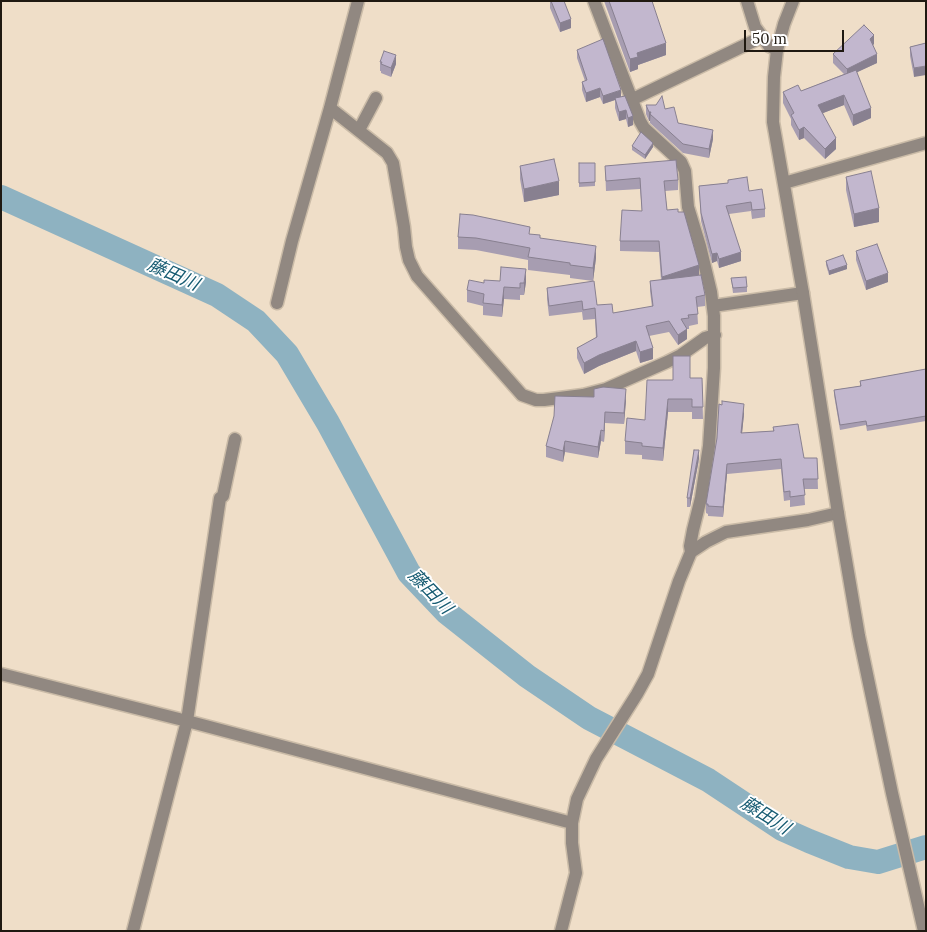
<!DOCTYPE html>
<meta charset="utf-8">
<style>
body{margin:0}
#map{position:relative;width:927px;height:932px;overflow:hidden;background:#efdec8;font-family:Lora,serif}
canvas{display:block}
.frame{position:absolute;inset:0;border:2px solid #1f1911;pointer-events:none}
.scale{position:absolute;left:744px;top:30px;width:100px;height:22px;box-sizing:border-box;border:2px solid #1f1911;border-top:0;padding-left:6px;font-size:15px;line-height:18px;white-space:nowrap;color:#1f1911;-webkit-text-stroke:4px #fff;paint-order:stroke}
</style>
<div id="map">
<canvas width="927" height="932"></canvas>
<div class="frame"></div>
<div class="scale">50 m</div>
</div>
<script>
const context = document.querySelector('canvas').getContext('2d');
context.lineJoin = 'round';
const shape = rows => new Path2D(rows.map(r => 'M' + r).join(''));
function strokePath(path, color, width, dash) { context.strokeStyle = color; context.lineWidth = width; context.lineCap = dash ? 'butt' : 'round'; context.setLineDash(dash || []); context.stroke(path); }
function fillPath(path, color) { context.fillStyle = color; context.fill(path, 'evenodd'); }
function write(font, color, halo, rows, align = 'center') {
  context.font = font + ' Lora,"Noto Sans JP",serif'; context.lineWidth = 4; context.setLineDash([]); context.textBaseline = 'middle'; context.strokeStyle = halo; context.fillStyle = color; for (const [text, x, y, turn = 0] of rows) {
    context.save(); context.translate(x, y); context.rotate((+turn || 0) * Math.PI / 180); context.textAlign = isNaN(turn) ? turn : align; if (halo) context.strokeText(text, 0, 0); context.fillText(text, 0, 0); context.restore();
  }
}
strokePath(shape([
 [1,197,217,295,256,321,287,354,328,423,409,573,446,612,527,676,589,718,708,780,782,829,809,841,849,857,878,862,926,847]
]), '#8eb2c1', 24);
const minor = shape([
 [747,1,755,27,769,46,777,50],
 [631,100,762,37],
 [330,108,387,153,393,163,404,227,406,247,409,260,417,276,522,395,536,400,544,400,583,395,606,389,667,362,681,355,705,338,715,335],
 [359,130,376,98],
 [277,303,292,241,330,108,358,1],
 [713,306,803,293],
 [691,552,706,542,726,532,808,520,838,513],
 [1,674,187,721,572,823],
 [133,931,187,721,220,498,223,496,235,439],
 [561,931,576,873,572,843,572,823,577,799,596,759,637,694,648,674,679,581,691,552,690,546,693,530,701,498,709,446,714,368,714,316,711,292,700,246,688,207,685,171,681,162,644,128,640,121,594,1]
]);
const tertiary = shape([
 [793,1,784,24,777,50,774,77,773,122,803,293,838,513,859,636,892,793,924,931],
 [784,183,926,143]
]);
strokePath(minor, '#cabba7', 15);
strokePath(tertiary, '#cabba7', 15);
strokePath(minor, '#918881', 12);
strokePath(tertiary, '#918881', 12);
fillPath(shape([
 [550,1,564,1,571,28,560,32,550,8],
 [604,1,652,1,666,55,638,65,638,69,630,72],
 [926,43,914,77,910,56,910,47],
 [874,44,873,45,877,63,857,72,871,118,853,126,844,105,823,113,836,149,825,159,804,138,799,140,791,125,791,119,783,103,783,92,801,91,844,74,833,63,833,54],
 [577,50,621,97,633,125,628,127,626,119,619,121,615,108,615,100,603,104,600,97,586,102,582,90,582,82,585,81,577,58],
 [380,62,396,64,391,77,381,73,381,71,380,71],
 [646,105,665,109,678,123,713,139,709,158,683,153,650,123,650,121,649,121,646,114],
 [632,146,653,147,645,159,632,150],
 [579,163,595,163,595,186,579,187],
 [520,166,559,195,524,202,520,179],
 [605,166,678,180,678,190,665,191,667,210,678,212,699,275,694,276,705,295,705,306,697,307,698,324,689,326,689,329,687,329,687,339,678,345,669,332,649,336,653,359,640,363,636,351,599,366,584,374,577,358,577,348,596,338,595,319,583,320,582,312,549,316,547,299,547,288,597,305,613,313,652,307,650,291,650,281,661,280,659,252,620,251,620,241,642,211,640,189,606,191],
 [846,177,879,222,854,227,846,190],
 [728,180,749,191,765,209,765,217,752,219,751,211,729,214,741,261,719,268,717,261,712,263,701,221,699,186,728,183],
 [530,234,540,238,596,258,593,281,570,278,570,275,528,270,528,260,476,250,458,249,458,237],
 [856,251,888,282,866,290,856,260],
 [826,261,847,269,829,275,826,265],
 [731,278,747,287,747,292,733,293],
 [500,281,526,282,524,295,520,295,520,300,504,299,502,317,483,315,483,306,467,302,467,290,484,283],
 [926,369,926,421,867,431,866,425,840,430,834,395,834,390,860,386,860,381],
 [690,378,702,378,703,419,692,419,692,412,668,412,663,461,642,459,642,455,625,454,625,441,645,420,673,380],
 [626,400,624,424,605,423,604,442,601,441,598,458,565,452,563,462,546,457,546,446],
 [744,414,742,433,773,431,773,427,804,458,817,458,818,489,804,489,805,505,790,507,790,500,784,501,781,469,727,474,723,517,708,516,708,514,706,513,706,504],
 [699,459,690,507,687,507,687,498]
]), '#a79db1');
fillPath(shape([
 [571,19,571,28,560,32,560,23],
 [874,35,874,44,870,48,870,39],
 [666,43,666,55,638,65,638,69,630,72,630,59,637,53],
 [877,54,877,63,847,77,847,69],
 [396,55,396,64,391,77,391,68],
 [926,66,926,75,914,77,914,68],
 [600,88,600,97,586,102,586,93],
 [621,90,621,98,603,104,603,96],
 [844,95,844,105,818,115,818,105],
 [871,108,871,118,853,126,853,115],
 [626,110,626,119,619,121,619,112],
 [649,112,651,112,650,121,649,121],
 [633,116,633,125,628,127,628,118],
 [804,127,804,138,799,140,799,130],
 [713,130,713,139,709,158,709,149],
 [836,138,836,149,825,159,825,149],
 [653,143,653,147,645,159,645,155],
 [559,181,559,195,524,202,524,189],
 [879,208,879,222,854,227,854,214],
 [596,246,596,258,593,281,593,268],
 [741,252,741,261,719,268,719,259],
 [717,253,717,261,712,263,712,254],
 [699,265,699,275,662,287,662,277],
 [847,265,847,269,829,275,829,271],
 [526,269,526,282,524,295,524,283],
 [888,273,888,282,866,290,866,281],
 [504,287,504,299,502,317,502,305],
 [687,329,687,339,678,345,678,335],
 [636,341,636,351,599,366,584,374,584,363,599,355],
 [653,348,653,359,640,363,640,352],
 [626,389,626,400,624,424,624,413],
 [668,399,668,412,663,461,663,448],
 [744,404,744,414,741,443,741,433],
 [605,412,605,423,604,442,604,431],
 [601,430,601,441,598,458,598,447],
 [565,441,565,452,563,462,563,451],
 [699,450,699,459,690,507,690,498],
 [727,464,727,474,723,517,723,507]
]), '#888090');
const building = shape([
 [551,1,564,1,571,19,560,23,551,1],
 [609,1,652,1,666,43,637,53,638,57,630,59,609,1],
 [864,25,874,35,870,39,877,54,847,69,833,54,864,25],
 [603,39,621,90,603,96,600,88,586,93,582,82,587,80,577,50,603,39],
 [926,43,926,66,914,68,910,47,926,43],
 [384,51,396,55,391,68,381,64,382,62,380,62,384,51],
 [856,70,871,108,853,115,844,95,818,105,836,138,825,149,804,127,799,130,791,115,794,113,783,92,798,85,801,91,856,70],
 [625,96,633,116,628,118,626,110,619,112,615,98,625,96],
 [662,96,665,109,674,107,678,123,713,130,709,149,683,144,650,114,651,112,649,112,646,105,656,105,662,96],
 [641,132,653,143,645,155,632,146,641,132],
 [554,159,559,181,524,189,520,166,554,159],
 [676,160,678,180,664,181,667,210,678,209,678,212,684,212,699,265,662,277,659,241,620,241,622,210,642,211,640,178,606,181,605,166,676,160],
 [579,163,595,163,595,182,579,183,579,163],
 [871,171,879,208,854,214,846,177,871,171],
 [747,177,749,191,762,189,765,209,752,210,751,202,726,206,741,252,719,259,717,253,712,254,701,213,699,186,728,183,728,180,747,177],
 [460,214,473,215,530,227,529,234,540,235,540,238,596,246,593,268,570,265,570,263,528,257,530,248,476,238,458,237,460,214],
 [877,244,888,273,866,281,856,251,877,244],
 [843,255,847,265,829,271,826,261,843,255],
 [501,267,526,269,524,283,520,283,520,288,504,287,502,305,483,303,484,294,467,290,469,280,484,283,484,280,500,281,501,267],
 [701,275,705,295,696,297,698,314,688,315,689,318,681,319,687,329,678,335,669,321,646,326,653,348,640,352,636,341,599,355,584,363,577,348,597,337,595,308,583,310,582,301,549,306,547,288,594,281,597,305,612,304,613,313,653,306,650,281,701,275],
 [746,277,747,287,733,288,731,278,746,277],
 [673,356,690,356,690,378,702,378,703,407,692,407,692,399,668,399,663,448,642,446,642,443,625,441,627,418,645,420,647,380,673,380,673,356],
 [926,369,926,416,867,426,866,421,840,425,834,390,861,386,860,381,926,369],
 [603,387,626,389,624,413,605,412,604,431,601,430,598,447,565,441,563,451,546,446,554,416,555,396,594,397,594,389,603,387],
 [722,401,744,404,741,433,774,431,773,427,798,424,804,458,817,458,818,479,803,479,805,495,790,497,790,491,784,492,781,459,727,464,723,507,708,506,708,504,706,504,717,438,719,404,722,405,722,401],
 [694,450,699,450,690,498,687,498,694,450]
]);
fillPath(building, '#c2b7ce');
strokePath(building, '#888090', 1);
write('italic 18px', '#165b72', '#fff', [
 ["藤田川",173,275,24],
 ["藤田川",430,592,46],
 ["藤田川",765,816,32]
]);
</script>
